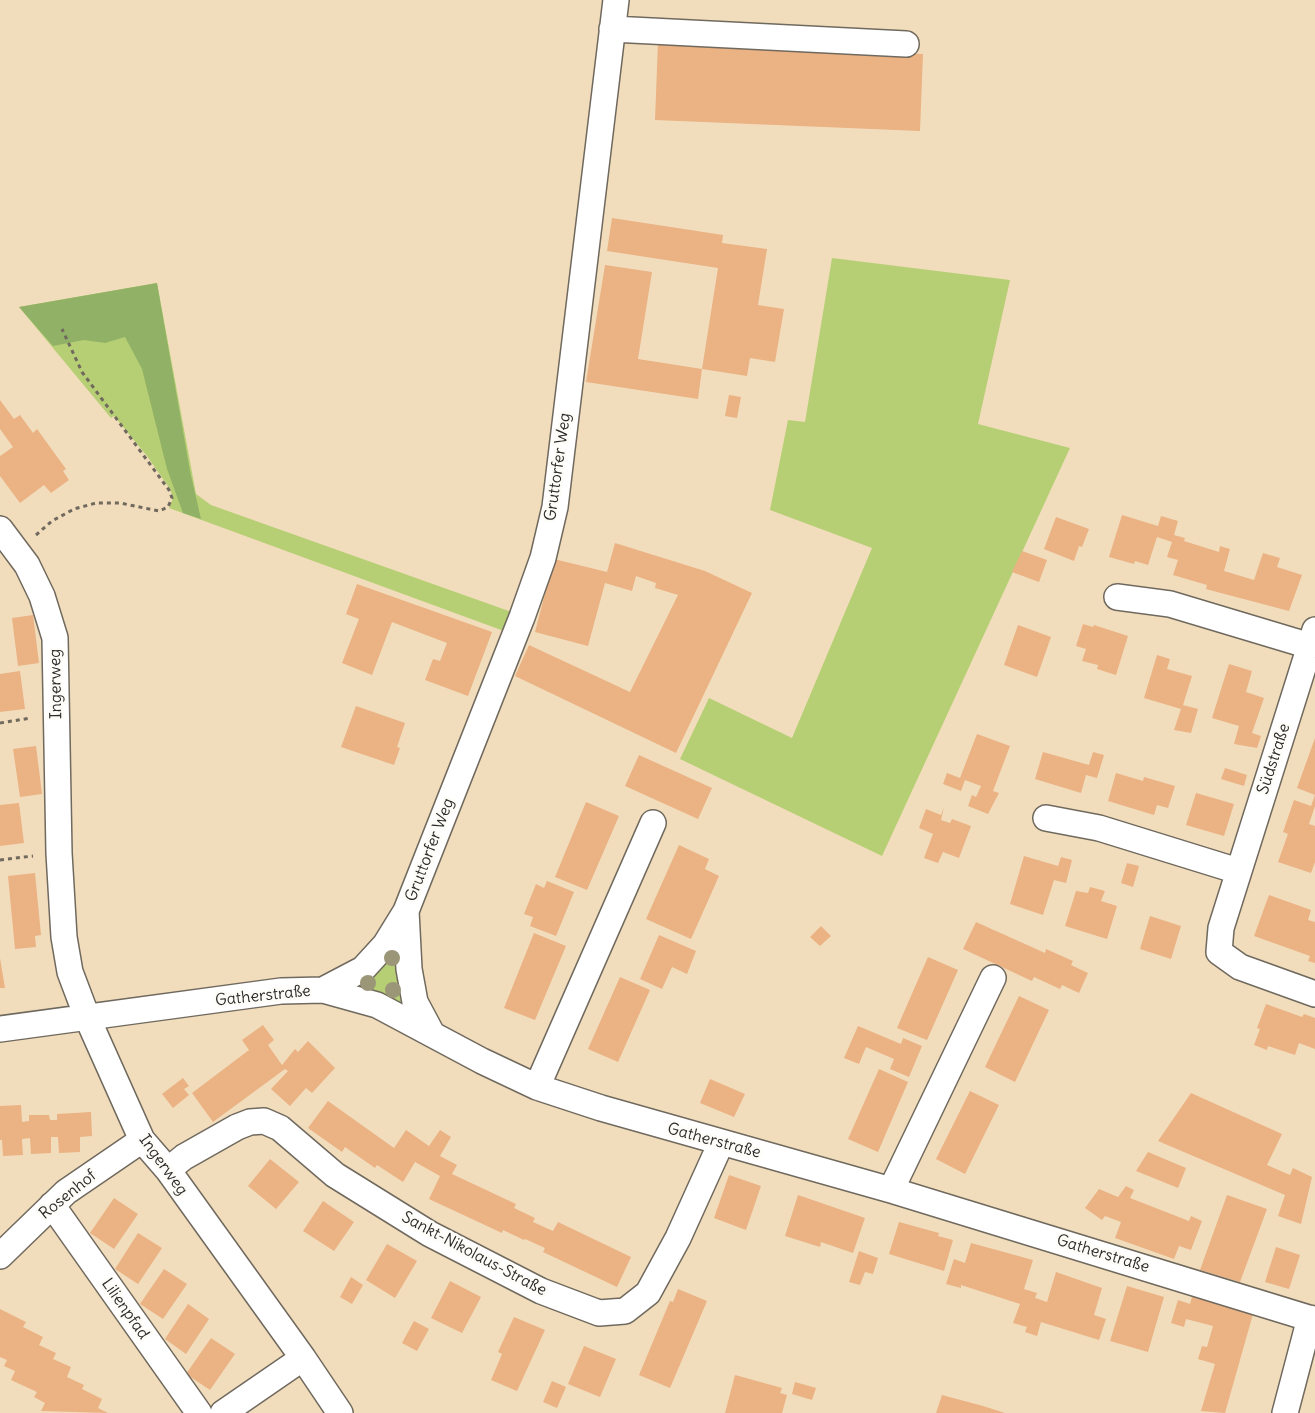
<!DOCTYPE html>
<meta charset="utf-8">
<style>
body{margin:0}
canvas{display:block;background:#f1ddbc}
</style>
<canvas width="1315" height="1413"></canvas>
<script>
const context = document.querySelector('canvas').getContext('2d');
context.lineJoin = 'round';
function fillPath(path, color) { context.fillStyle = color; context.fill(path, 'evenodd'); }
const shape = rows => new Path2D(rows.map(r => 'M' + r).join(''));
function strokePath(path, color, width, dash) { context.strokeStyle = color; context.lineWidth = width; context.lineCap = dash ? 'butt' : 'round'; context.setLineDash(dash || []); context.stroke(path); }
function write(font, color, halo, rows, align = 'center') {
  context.font = font + ' Delius,sans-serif'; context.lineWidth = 5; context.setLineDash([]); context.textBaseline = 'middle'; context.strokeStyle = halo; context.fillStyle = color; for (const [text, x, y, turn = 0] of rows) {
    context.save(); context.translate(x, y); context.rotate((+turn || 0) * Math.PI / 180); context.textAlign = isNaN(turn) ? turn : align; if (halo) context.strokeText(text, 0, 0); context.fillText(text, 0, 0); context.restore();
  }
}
fillPath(shape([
 [832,258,1010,280,978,424,1070,448,882,856,680,759,709,698,792,738,872,548,770,510,788,420,805,422],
 [157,283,196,494,211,505,520,615,512,634,169,508,173,498,170,489,147,456,114,416,111,418,19,307],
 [394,950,407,1002,401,1005,355,983]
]), '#b7cf74');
fillPath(shape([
 [157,283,190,471,201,519,183,513,167,469,142,369,125,337,105,343,84,340,53,346,19,307]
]), '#91b266');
fillPath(shape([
 [658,42,923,54,920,131,655,120],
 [612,218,723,235,722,243,767,249,758,305,784,309,775,362,750,358,747,376,702,369,718,268,607,251],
 [605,265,652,272,638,359,702,369,698,399,586,382],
 [729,395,741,397,737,418,725,416],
 [0,400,14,419,20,415,33,433,37,429,66,469,63,471,69,480,51,493,44,485,20,503,0,476,0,456,13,447,0,429],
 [1122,515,1158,526,1161,516,1178,521,1174,535,1185,538,1184,541,1219,552,1220,546,1230,549,1224,571,1254,580,1263,553,1280,558,1277,567,1302,575,1289,611,1217,592,1206,589,1207,585,1173,575,1178,560,1167,557,1172,542,1157,537,1148,565,1135,561,1134,564,1109,557],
 [1056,517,1089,529,1082,547,1079,546,1074,561,1044,549],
 [615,543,705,571,752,593,676,753,515,676,529,645,630,692,678,595,655,588,656,583,636,576,632,591,605,583,588,646,535,632,554,559,607,572],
 [1022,551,1047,560,1039,582,1012,572],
 [357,584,492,632,468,696,425,680,433,659,440,661,447,643,392,622,372,675,342,663,359,619,346,614],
 [33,615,39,663,18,666,12,618],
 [1083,624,1093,627,1094,625,1128,636,1116,675,1097,669,1098,665,1082,661,1086,649,1076,646],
 [1018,625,1051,637,1037,677,1004,665],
 [1157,655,1170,659,1167,669,1192,676,1183,705,1198,709,1191,733,1174,730,1181,709,1144,698],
 [1229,664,1252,671,1246,692,1264,698,1252,733,1261,736,1257,748,1234,744,1239,726,1212,718],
 [20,671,25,709,0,712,0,674],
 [356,706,405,723,397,747,400,748,394,765,341,747],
 [977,734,1010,746,993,791,999,793,988,814,968,806,972,795,976,797,981,786,965,780,961,791,943,784,947,773,960,778],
 [1315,738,1315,806,1309,824,1315,826,1315,862,1311,873,1278,862,1288,834,1283,832,1294,800,1311,806,1315,795,1297,788],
 [36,746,42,794,20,797,13,749],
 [1043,752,1089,765,1093,752,1104,755,1097,778,1086,775,1081,793,1035,779],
 [639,755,712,788,698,819,625,786],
 [1225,768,1247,775,1244,786,1221,779],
 [1116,773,1143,781,1144,777,1175,786,1168,808,1157,805,1154,815,1108,801],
 [1196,793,1234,804,1224,836,1186,825],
 [586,802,619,816,587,890,555,877],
 [19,803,24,843,0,846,0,805],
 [944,807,941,820,950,823,952,819,971,826,959,858,943,852,938,863,924,858,933,834,919,828,926,809,941,815],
 [679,845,709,859,705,869,719,876,691,939,646,919],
 [1024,856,1058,866,1061,857,1072,860,1066,883,1054,880,1043,915,1010,904],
 [1127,863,1139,866,1133,887,1121,883],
 [35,873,41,935,35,936,36,947,15,949,8,876],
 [547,881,574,892,556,936,530,926,533,917,524,914,536,884,544,888],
 [1090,887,1105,891,1101,901,1117,906,1107,939,1065,926,1076,891,1088,893],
 [1269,895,1311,910,1308,920,1315,922,1315,963,1308,961,1310,956,1254,936],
 [1150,916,1181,926,1171,959,1140,949],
 [976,922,1045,953,1046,949,1073,961,1071,965,1088,973,1079,993,1062,985,1060,989,1034,977,1032,981,963,949],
 [821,926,831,936,820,946,810,937],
 [534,933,566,946,535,1020,504,1008],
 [659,935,696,951,687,974,672,967,662,989,640,979],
 [928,957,958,970,927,1040,897,1028],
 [0,958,5,988,0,988],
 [620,977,650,990,618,1062,588,1049],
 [1019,996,1049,1010,1015,1082,985,1067],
 [1266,1004,1302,1017,1304,1014,1315,1018,1315,1049,1299,1043,1295,1055,1268,1046,1267,1050,1254,1045,1260,1029,1257,1028],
 [263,1025,274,1040,268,1045,282,1065,295,1049,298,1052,308,1041,335,1068,312,1093,306,1088,290,1106,271,1089,288,1071,285,1069,213,1122,192,1093,249,1050,242,1040],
 [858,1026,901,1044,903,1038,922,1046,909,1077,890,1069,894,1059,866,1047,859,1064,844,1058],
 [879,1069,908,1082,878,1152,848,1139],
 [183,1078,189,1086,184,1089,189,1095,173,1108,162,1094],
 [710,1079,745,1094,734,1117,700,1103],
 [970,1091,999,1105,965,1174,936,1159],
 [1191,1093,1282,1134,1267,1165,1290,1175,1293,1168,1312,1177,1301,1224,1278,1216,1285,1195,1158,1141],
 [328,1101,394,1148,406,1130,429,1146,440,1130,451,1137,440,1156,457,1165,452,1174,516,1204,514,1208,535,1218,533,1222,553,1231,558,1222,631,1257,617,1287,543,1252,545,1248,525,1239,524,1240,503,1230,502,1233,429,1199,440,1176,415,1162,403,1182,377,1165,375,1168,345,1147,342,1152,308,1128],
 [21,1105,22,1122,29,1121,29,1115,49,1115,50,1120,57,1120,57,1114,91,1112,92,1136,80,1137,80,1152,59,1153,58,1137,51,1137,51,1153,31,1154,30,1138,22,1139,23,1155,3,1156,2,1140,0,1140,0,1106],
 [1148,1152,1186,1168,1178,1188,1136,1171],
 [270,1159,299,1182,276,1209,248,1186],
 [729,1175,761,1186,746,1230,714,1218],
 [1126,1186,1134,1190,1130,1198,1189,1221,1191,1216,1202,1221,1191,1250,1179,1246,1174,1259,1115,1238,1121,1222,1105,1216,1102,1220,1085,1208,1099,1189,1118,1197],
 [798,1195,865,1218,853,1253,821,1242,820,1247,785,1236],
 [1227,1195,1267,1209,1240,1282,1200,1270],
 [114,1198,138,1214,114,1249,90,1233],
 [323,1201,354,1222,334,1251,303,1231],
 [899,1222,939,1233,938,1236,953,1240,944,1271,889,1254],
 [138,1233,162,1248,138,1284,115,1269],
 [971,1243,1033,1260,1024,1289,1037,1293,1035,1298,1047,1302,1056,1272,1102,1288,1094,1315,1106,1319,1099,1340,1041,1322,1037,1336,1025,1332,1027,1327,1013,1323,1020,1304,961,1285,961,1288,946,1284,954,1259,965,1263],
 [387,1244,417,1261,395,1298,366,1280],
 [1276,1247,1300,1255,1289,1289,1265,1282],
 [859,1251,878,1258,873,1274,865,1272,860,1285,849,1282],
 [164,1269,187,1284,163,1319,140,1304],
 [351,1277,363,1285,352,1304,340,1297],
 [450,1281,481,1297,462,1333,431,1318],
 [1127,1286,1164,1297,1148,1352,1110,1341],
 [678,1289,707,1301,670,1388,639,1375,670,1301,673,1302],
 [1193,1293,1232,1304,1231,1308,1253,1314,1225,1413,1201,1411,1215,1364,1198,1359,1202,1346,1207,1347,1213,1326,1186,1319,1184,1327,1171,1323,1178,1300,1190,1304],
 [188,1304,209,1319,186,1354,165,1339],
 [0,1309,26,1322,23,1327,43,1337,39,1345,56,1353,53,1359,71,1367,67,1377,84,1385,82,1389,102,1399,98,1408,108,1413,41,1411,45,1403,34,1397,37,1392,11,1380,15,1371,4,1366,7,1360,0,1357],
 [514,1317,545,1330,517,1391,491,1380,502,1354,498,1352],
 [414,1321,429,1329,417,1351,402,1343],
 [211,1338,235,1354,210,1390,186,1374],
 [584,1346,616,1359,600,1397,568,1384],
 [735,1375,782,1388,780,1393,787,1395,782,1413,725,1413],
 [552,1381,566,1387,557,1408,543,1402],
 [795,1382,816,1388,812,1400,792,1394],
 [942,1395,983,1406,1005,1413,936,1413]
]), '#ebb284');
const minor = shape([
 [612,29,906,44],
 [0,529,27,565,42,596,55,638,59,853,64,937,70,972,87,1017,142,1140,168,1170,303,1358,340,1413],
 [1117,597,1170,604,1310,646],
 [1315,630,1221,928,1219,952,1240,967,1315,994],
 [1046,818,1099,828,1238,871],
 [406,911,409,969,415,1002,431,1032],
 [323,990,363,969,385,945,406,911,522,617,543,558,555,507,616,0],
 [0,1029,281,991,323,990,377,1005,482,1061,537,1087,601,1108,891,1190,1315,1320],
 [537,1087,653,823],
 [168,1170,184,1157,237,1127,250,1122,264,1121,280,1128,335,1175,430,1234,541,1291,599,1313,625,1311,648,1293,678,1238,721,1143],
 [891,1190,993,978],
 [52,1205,199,1413],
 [0,1256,66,1192,142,1140],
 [223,1413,303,1358],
 [1285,1413,1310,1318]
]);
strokePath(minor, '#70695e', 28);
strokePath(shape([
 [36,535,52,521,74,509,96,503,120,503,159,511,168,507,172,498,169,490,82,372,62,329],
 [0,723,31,718],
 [0,860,33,856]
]), '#70695e', 3, [4, 4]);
strokePath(minor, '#fff', 25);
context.fillStyle = '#9b9678';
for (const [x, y] of [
 [392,958],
 [368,983],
 [393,990]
]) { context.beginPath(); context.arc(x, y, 8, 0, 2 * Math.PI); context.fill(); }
write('16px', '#2b2b2b', '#fdfcf7', [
 ["Gruttorfer Weg",558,467,-82],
 ["Ingerweg",56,684,-91],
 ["Südstraße",1274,759,-72],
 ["Gruttorfer Weg",430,850,-69],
 ["Gatherstraße",263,996,-6],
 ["Gatherstraße",714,1141,15],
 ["Ingerweg",163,1165,54],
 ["Rosenhof",68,1195,-39],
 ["Sankt-Nikolaus-Straße",474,1254,28],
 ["Gatherstraße",1103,1254,17],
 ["Lilienpfad",125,1309,55]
]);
</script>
